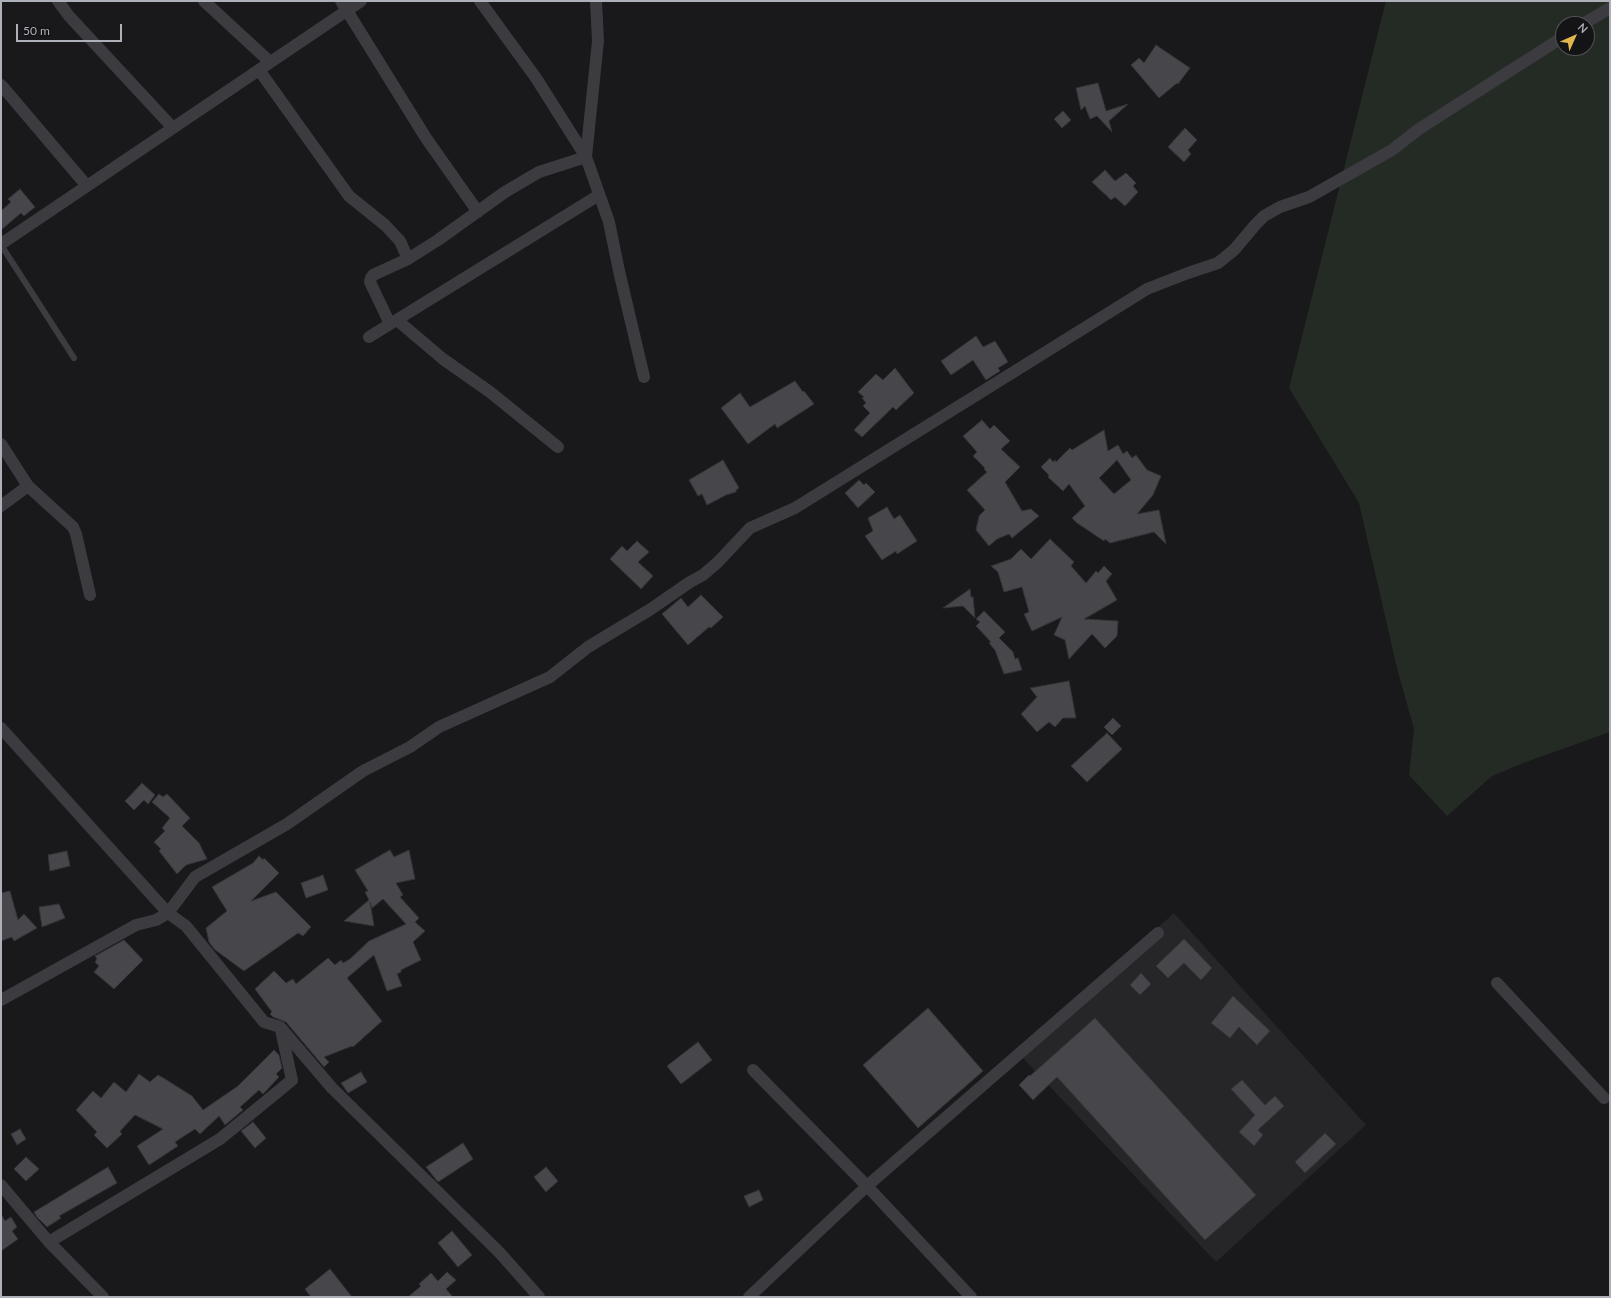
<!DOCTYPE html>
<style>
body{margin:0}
#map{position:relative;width:1611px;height:1298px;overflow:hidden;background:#19191b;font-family:Lato,sans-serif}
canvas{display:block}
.frame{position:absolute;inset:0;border:2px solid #adb0b9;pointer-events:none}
.north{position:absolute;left:1555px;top:16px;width:40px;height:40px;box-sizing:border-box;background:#141416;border:1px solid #515257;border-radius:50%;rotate:45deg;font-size:11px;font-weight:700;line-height:16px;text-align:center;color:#adb0b9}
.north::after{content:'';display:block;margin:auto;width:14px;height:18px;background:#e1b74c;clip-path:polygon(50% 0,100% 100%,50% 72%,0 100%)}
.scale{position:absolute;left:16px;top:24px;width:106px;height:18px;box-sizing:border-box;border:2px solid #adb0b9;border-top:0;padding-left:5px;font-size:12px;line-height:14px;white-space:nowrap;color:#adb0b9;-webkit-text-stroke:3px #141416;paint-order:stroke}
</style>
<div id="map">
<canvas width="1611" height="1298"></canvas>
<div class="frame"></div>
<div class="north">N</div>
<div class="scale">50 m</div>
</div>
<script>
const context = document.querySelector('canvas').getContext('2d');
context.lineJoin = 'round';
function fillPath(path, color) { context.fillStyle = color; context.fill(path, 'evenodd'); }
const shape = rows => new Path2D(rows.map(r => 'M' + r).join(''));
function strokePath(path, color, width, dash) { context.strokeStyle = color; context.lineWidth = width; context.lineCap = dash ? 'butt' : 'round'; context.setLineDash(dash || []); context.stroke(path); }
fillPath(shape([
 [1174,913,1366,1125,1216,1262,1018,1053]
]), '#262528');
fillPath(shape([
 [1386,1,1610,1,1610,732,1526,762,1492,776,1447,816,1409,775,1414,729,1397,668,1359,503,1289,388],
 [1563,24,1587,24,1587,48,1563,48]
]), '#242b25');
const building = shape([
 [1156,45,1190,68,1178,84,1177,83,1159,98,1131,65,1139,58,1144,63,1156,45],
 [1098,83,1106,111,1128,104,1109,121,1112,132,1097,116,1090,119,1085,106,1081,110,1076,88,1098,83],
 [1063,111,1071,120,1062,128,1054,119,1063,111],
 [1185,128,1197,140,1188,150,1191,154,1184,162,1168,147,1185,128],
 [1105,170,1115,181,1126,173,1136,183,1133,186,1138,192,1125,206,1115,197,1111,200,1092,182,1105,170],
 [20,189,35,207,24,216,21,213,1,230,1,211,11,202,8,199,20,189],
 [976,336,983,347,995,341,1008,362,998,368,1000,371,986,380,973,360,951,375,941,361,976,336],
 [895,368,914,393,896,410,893,407,862,437,854,430,870,413,863,406,866,403,862,398,864,397,858,392,876,374,883,380,895,368],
 [795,381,803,392,804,391,814,404,777,428,775,424,748,444,721,408,740,393,750,407,795,381],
 [982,420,990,429,994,425,1010,441,1001,449,1020,467,1005,482,1022,511,1031,509,1039,516,1012,538,1009,534,997,539,989,546,976,530,979,516,985,510,967,490,987,472,984,469,985,468,973,456,977,452,963,436,982,420],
 [1104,430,1108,451,1118,445,1123,454,1127,451,1132,458,1136,455,1147,470,1161,476,1153,495,1137,514,1159,510,1166,544,1154,532,1110,543,1105,539,1104,541,1077,523,1072,518,1085,506,1069,484,1063,491,1048,477,1049,475,1041,467,1050,458,1053,462,1055,460,1056,462,1070,448,1072,450,1104,430],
 [1117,460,1131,480,1114,494,1099,478,1117,460],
 [723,460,739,488,736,490,736,492,726,495,707,505,702,494,698,496,689,480,723,460],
 [859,480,864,485,866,483,875,492,858,508,845,493,859,480],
 [887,507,894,519,900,515,917,541,897,554,896,551,882,560,865,536,873,531,868,518,887,507],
 [1050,539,1074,562,1071,566,1086,583,1096,571,1098,573,1104,566,1112,574,1106,581,1117,600,1084,619,1118,621,1117,636,1105,648,1092,634,1069,659,1065,640,1054,635,1062,617,1032,631,1024,614,1029,612,1022,587,1004,592,998,572,991,566,1011,559,1021,549,1031,559,1050,539],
 [637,541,649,552,638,562,653,576,641,589,610,559,622,546,627,551,637,541],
 [970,589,971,597,973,597,975,618,963,606,943,608,970,589],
 [701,595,723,617,711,628,709,627,688,645,662,614,681,598,688,607,701,595],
 [984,611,1005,632,999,638,1013,652,1015,659,1018,658,1022,670,1004,674,995,650,989,643,991,642,976,626,980,622,976,619,984,611],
 [1069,681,1076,718,1063,718,1055,727,1049,722,1037,732,1021,714,1037,697,1030,688,1069,681],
 [1113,718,1121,726,1112,735,1104,727,1113,718],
 [1107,733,1122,749,1087,782,1071,766,1107,733],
 [142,783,155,795,148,804,144,800,134,810,125,801,142,783],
 [159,794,163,797,167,794,190,818,182,826,199,843,207,859,186,865,177,874,159,851,161,849,154,842,165,831,162,828,170,818,152,802,159,794],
 [390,850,394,857,409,850,415,879,396,883,403,895,400,897,419,918,415,922,425,931,413,942,421,960,401,970,401,972,397,974,402,986,387,991,374,955,347,978,382,1021,353,1047,352,1046,324,1057,329,1062,324,1067,286,1022,273,1017,270,1014,272,1012,255,989,274,971,286,983,293,979,296,984,328,958,335,965,341,960,343,963,350,959,369,941,406,924,383,899,372,908,370,902,374,926,344,921,369,900,365,892,368,891,355,870,390,850],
 [67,851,70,866,50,871,48,855,67,851],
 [259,856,263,860,264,858,279,873,251,901,276,892,311,927,303,936,298,933,244,971,214,949,209,942,206,928,227,911,212,887,253,863,259,856],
 [323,875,328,890,306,898,301,883,323,875],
 [10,891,18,920,24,914,37,928,14,941,12,937,1,941,1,893,10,891],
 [59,904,65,918,42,927,39,907,59,904],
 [1184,939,1212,968,1201,980,1184,963,1168,978,1156,966,1184,939],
 [124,940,143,960,114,989,94,972,99,966,95,962,97,959,95,956,124,940],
 [1141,973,1151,984,1140,995,1130,985,1141,973],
 [1233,996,1270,1031,1257,1045,1239,1027,1230,1038,1211,1023,1233,996],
 [928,1008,983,1071,918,1128,863,1065,928,1008],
 [1095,1018,1256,1195,1205,1240,1057,1077,1033,1100,1019,1085,1029,1075,1030,1076,1095,1018],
 [698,1042,712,1060,681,1084,667,1066,698,1042],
 [274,1050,279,1055,282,1068,276,1074,279,1077,263,1094,259,1090,240,1107,243,1110,225,1125,219,1116,200,1134,195,1129,175,1142,178,1146,149,1165,137,1146,163,1129,135,1115,121,1130,120,1132,122,1134,107,1148,94,1135,97,1132,76,1110,93,1091,101,1098,114,1082,126,1092,139,1074,150,1082,158,1075,165,1079,192,1096,203,1110,238,1086,274,1050],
 [361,1072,367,1082,348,1093,341,1083,361,1072],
 [1242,1080,1265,1105,1275,1096,1284,1106,1258,1130,1263,1135,1254,1146,1239,1132,1255,1115,1231,1089,1242,1080],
 [253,1122,266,1138,255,1148,241,1131,253,1122],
 [20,1129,26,1139,17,1145,11,1134,20,1129],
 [1325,1133,1336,1144,1305,1173,1295,1162,1325,1133],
 [463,1143,473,1159,438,1182,426,1167,463,1143],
 [26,1157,39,1169,26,1181,14,1169,26,1157],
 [108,1167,117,1183,59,1216,61,1218,47,1227,37,1217,34,1212,108,1167],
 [546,1167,558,1181,546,1192,534,1177,546,1167],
 [759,1190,763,1200,749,1207,744,1196,759,1190],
 [1,1214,5,1221,11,1217,17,1227,12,1231,18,1239,1,1251,1,1214],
 [452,1231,472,1255,458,1267,438,1243,452,1231],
 [330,1269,352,1297,311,1297,305,1289,330,1269],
 [447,1272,456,1280,446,1289,453,1297,408,1297,421,1286,419,1284,431,1273,438,1281,447,1272]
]);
fillPath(building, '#47464b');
strokePath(building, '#343337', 1);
strokePath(shape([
 [1,245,74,358]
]), '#3b3b40', 6);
strokePath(shape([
 [58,1,69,16,173,128],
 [204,1,270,62],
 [341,1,426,138,478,212],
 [480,1,536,78,586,157,609,222,619,271,644,377],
 [1583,24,1610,8],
 [259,70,349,196,385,225,400,241,408,259],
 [1,85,87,186],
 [1,244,361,1],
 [397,320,443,359,490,392,558,447],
 [390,324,370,282,371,278,373,275,408,259,438,240,505,192,539,172,586,157,598,41,596,1],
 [369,337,599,195],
 [1,444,28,486,73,527,76,534,90,595],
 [1,506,28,486],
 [1,728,168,913,186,926,264,1022,280,1027,332,1088,499,1252,539,1297],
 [1497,983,1604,1098],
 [1,1000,136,925,156,920,168,913,195,877,287,824,363,771,410,747,439,727,550,677,588,647,651,609,690,582,703,575,718,562,750,528,795,508,1147,289,1188,273,1218,263,1234,250,1256,224,1264,216,1280,207,1309,197,1392,150,1419,129,1563,37],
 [753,1070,867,1186,971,1297],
 [1,1185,49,1242,220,1139,292,1080,281,1030],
 [49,1242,103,1297],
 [749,1297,867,1186,1158,933]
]), '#3b3b40', 12);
</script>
